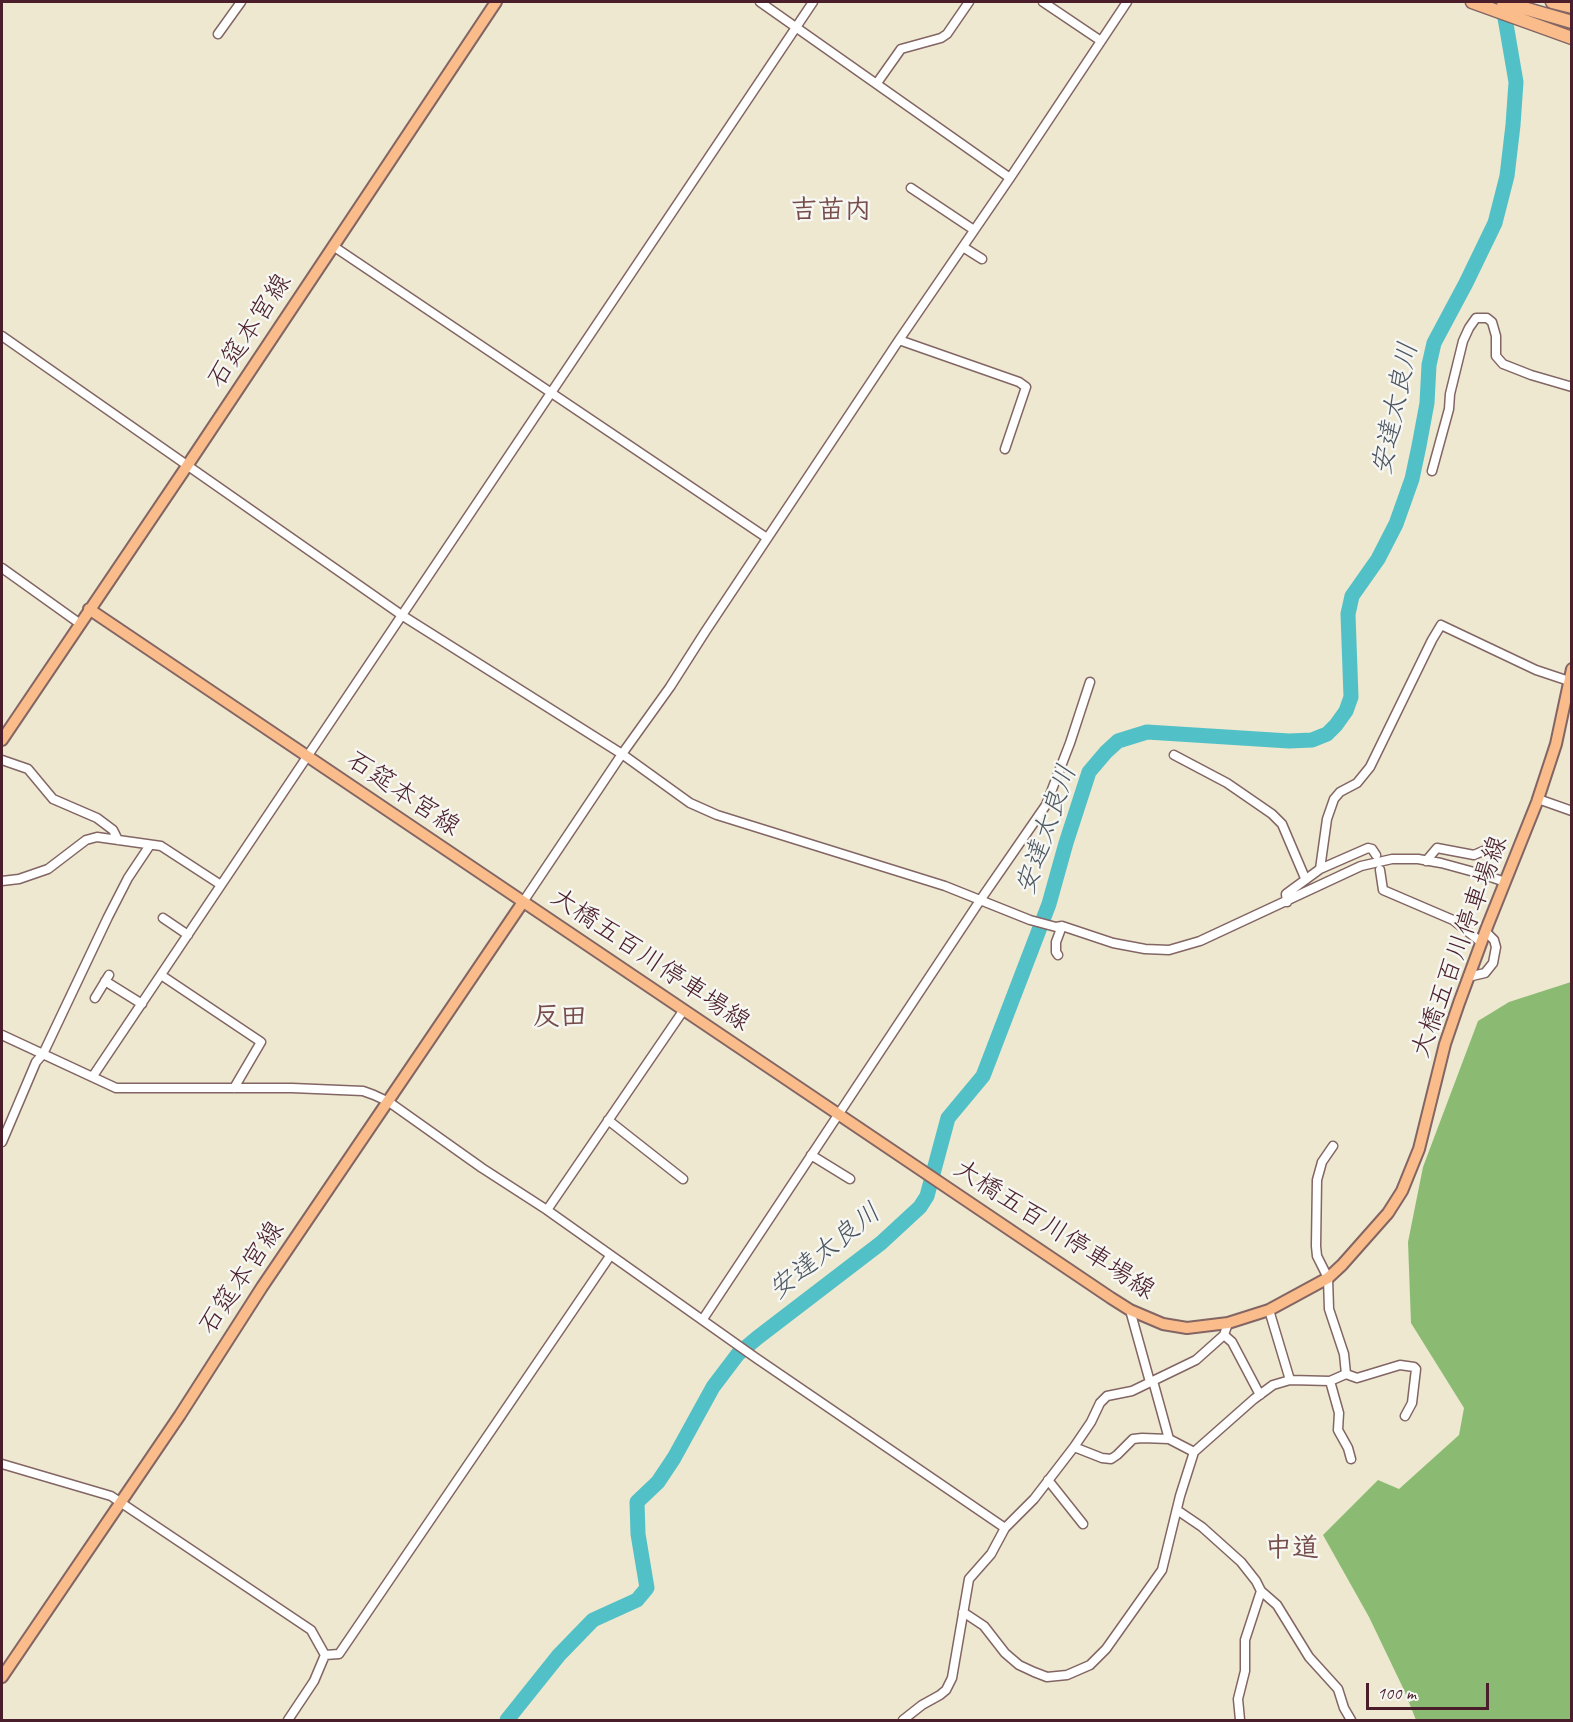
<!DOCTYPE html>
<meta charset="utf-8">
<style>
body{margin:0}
#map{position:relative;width:1573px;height:1722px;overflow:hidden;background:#ede8cf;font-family:Caveat,sans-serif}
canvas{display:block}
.frame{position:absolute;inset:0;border:3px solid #4a1f2b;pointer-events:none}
.scale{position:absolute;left:1366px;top:1683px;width:123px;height:27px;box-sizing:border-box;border:3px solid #4a1f2b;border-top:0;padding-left:8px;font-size:18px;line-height:21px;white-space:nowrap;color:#4a1f2b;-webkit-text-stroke:4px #f6f6f2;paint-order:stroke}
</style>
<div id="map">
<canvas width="1573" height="1722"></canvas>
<div class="frame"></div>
<div class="scale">100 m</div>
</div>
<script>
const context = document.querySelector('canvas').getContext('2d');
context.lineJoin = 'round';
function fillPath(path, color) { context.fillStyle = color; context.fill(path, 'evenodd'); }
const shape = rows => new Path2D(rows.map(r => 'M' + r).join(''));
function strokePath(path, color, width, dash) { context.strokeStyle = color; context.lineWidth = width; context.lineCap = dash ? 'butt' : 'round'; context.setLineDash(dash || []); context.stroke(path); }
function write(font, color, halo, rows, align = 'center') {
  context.font = font + ' Caveat,"Klee One",sans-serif'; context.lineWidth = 5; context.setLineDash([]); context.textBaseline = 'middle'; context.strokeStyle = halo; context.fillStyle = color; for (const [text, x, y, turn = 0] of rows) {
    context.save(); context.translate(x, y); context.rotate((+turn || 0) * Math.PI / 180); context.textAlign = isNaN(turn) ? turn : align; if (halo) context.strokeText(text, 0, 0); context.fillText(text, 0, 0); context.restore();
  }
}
fillPath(shape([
 [1571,982,1571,1720,1416,1720,1404,1690,1369,1617,1323,1535,1378,1480,1399,1489,1459,1435,1464,1408,1411,1323,1408,1242,1423,1167,1478,1021,1509,1002]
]), '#8bbb73');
strokePath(shape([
 [507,1720,559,1655,593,1620,637,1600,647,1588,638,1534,637,1502,658,1482,674,1458,713,1387,738,1354,757,1338,881,1243,920,1207,927,1196,948,1118,983,1076,1049,904,1066,843,1089,772,1106,752,1118,741,1147,732,1289,741,1312,740,1327,734,1336,725,1346,711,1351,697,1348,614,1352,596,1378,559,1396,524,1412,479,1419,446,1427,403,1429,365,1434,343,1466,283,1495,223,1507,176,1513,125,1516,82,1505,18,1499,2]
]), '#52c0c7', 15);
const minor = shape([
 [760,2,1010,178],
 [1043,2,1101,41],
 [218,34,241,2],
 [877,83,901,49,941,38,947,34,969,2],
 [911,188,974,230],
 [333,246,767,538],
 [963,247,982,259],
 [2,336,403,616,622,754,690,803,717,815,945,886,1030,920,1056,927,1062,926,1113,943,1145,949,1169,950,1200,941,1361,866,1392,859,1418,859,1441,863,1485,875,1505,882],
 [899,340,1019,382,1026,387,1005,449],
 [1432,471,1449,409,1450,394,1463,341,1469,328,1476,318,1487,318,1492,322,1496,336,1496,356,1503,364,1531,375,1572,387],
 [2,568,79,623],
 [1174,755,1227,783,1272,814,1282,824,1305,878],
 [2,760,28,769,53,799,97,818,113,830,118,840],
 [1538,799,1572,811],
 [1426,861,1437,848,1474,855,1483,851],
 [1320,869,1368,848,1372,849,1376,855],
 [1380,870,1383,890,1453,920,1481,942],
 [2,881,19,879,48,869,86,840,97,837,161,846,221,885],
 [523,902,622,754,670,687,705,632,899,340,1010,178,1127,2],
 [1287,902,1286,894,1320,869,1327,819,1334,799,1340,792,1357,783,1370,767,1432,640,1441,625,1536,670,1569,681],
 [163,918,188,935],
 [1058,955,1056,952,1056,942,1062,926],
 [161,975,261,1042,234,1088],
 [1468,977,1485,973,1493,963,1496,947,1494,940,1485,931],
 [105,981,142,1004],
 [95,998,109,975],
 [2,1035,116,1088,292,1088,363,1091,374,1095,389,1102,482,1168,547,1210,756,1358,1005,1528],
 [93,1076,813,2],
 [608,1120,683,1179],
 [2,1142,36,1062,43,1054,108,917,128,878,150,845],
 [811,1155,850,1179],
 [547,1210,683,1011],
 [1130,1310,1150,1382],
 [1269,1310,1290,1380],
 [703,1319,981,899,1046,805,1070,743,1090,682],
 [1224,1335,1232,1342,1260,1395],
 [1346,1374,1357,1378,1400,1365,1414,1367,1416,1369,1412,1403,1405,1416],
 [1153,1381,1169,1439],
 [1330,1381,1339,1413,1338,1430,1348,1448,1351,1459],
 [1074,1447,1102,1458,1111,1459,1117,1455,1133,1439,1142,1438,1169,1439,1194,1452],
 [2,1464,111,1496,311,1630,325,1655,314,1681,288,1720],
 [1048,1480,1083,1524],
 [1177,1510,1202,1527,1241,1562,1256,1581,1261,1591,1277,1605,1309,1657,1338,1689,1344,1708,1351,1720],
 [963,1612,984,1626,1005,1653,1019,1665,1034,1672,1047,1677,1067,1675,1090,1665,1106,1649,1162,1570,1180,1496,1194,1452,1254,1399,1273,1385,1290,1380,1330,1381,1346,1374,1344,1354,1329,1309,1328,1278,1317,1256,1316,1246,1317,1180,1322,1162,1333,1146],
 [325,1655,339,1654,610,1256],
 [903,1720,922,1705,940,1695,946,1690,952,1678,969,1579,991,1554,1005,1528,1034,1499,1074,1447,1091,1422,1100,1403,1107,1396,1132,1391,1196,1360,1224,1335,1228,1323],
 [1240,1720,1238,1699,1245,1671,1245,1640,1261,1591]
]);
const major = shape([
 [89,609,1111,1298,1130,1310,1163,1324,1187,1328,1228,1323,1269,1310,1328,1278,1342,1265,1388,1213,1402,1191,1419,1149,1445,1044,1459,1003,1487,927,1537,802,1556,744,1572,669],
 [2,740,187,466,496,2],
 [2,1677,180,1415,262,1287,523,902]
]);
const highway = shape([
 [1472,2,1572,38],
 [1503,2,1572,22],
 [1552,2,1572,7]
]);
strokePath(minor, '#836564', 11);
strokePath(major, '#836564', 14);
strokePath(highway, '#836564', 15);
strokePath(minor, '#fff', 8);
strokePath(major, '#fabc8b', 10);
strokePath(highway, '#fabc8b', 12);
write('26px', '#4a1f2b', '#f6f6f2', [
 ["石筵本宮線",250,331,-57],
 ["石筵本宮線",403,794,34],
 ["大橋五百川停車場線",1460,947,-70],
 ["大橋五百川停車場線",650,960,34],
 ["大橋五百川停車場線",1054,1230,33],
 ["石筵本宮線",242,1278,-56]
]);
write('bold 27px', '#764c4a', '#f6f6f2', [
 ["吉苗内",831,211],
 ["反田",560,1018],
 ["中道",1292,1549]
]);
write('italic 27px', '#4d5762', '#f6f6f2', [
 ["安達太良川",1396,409,-78],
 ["安達太良川",1047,830,-71],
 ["安達太良川",825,1252,-39]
]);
</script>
